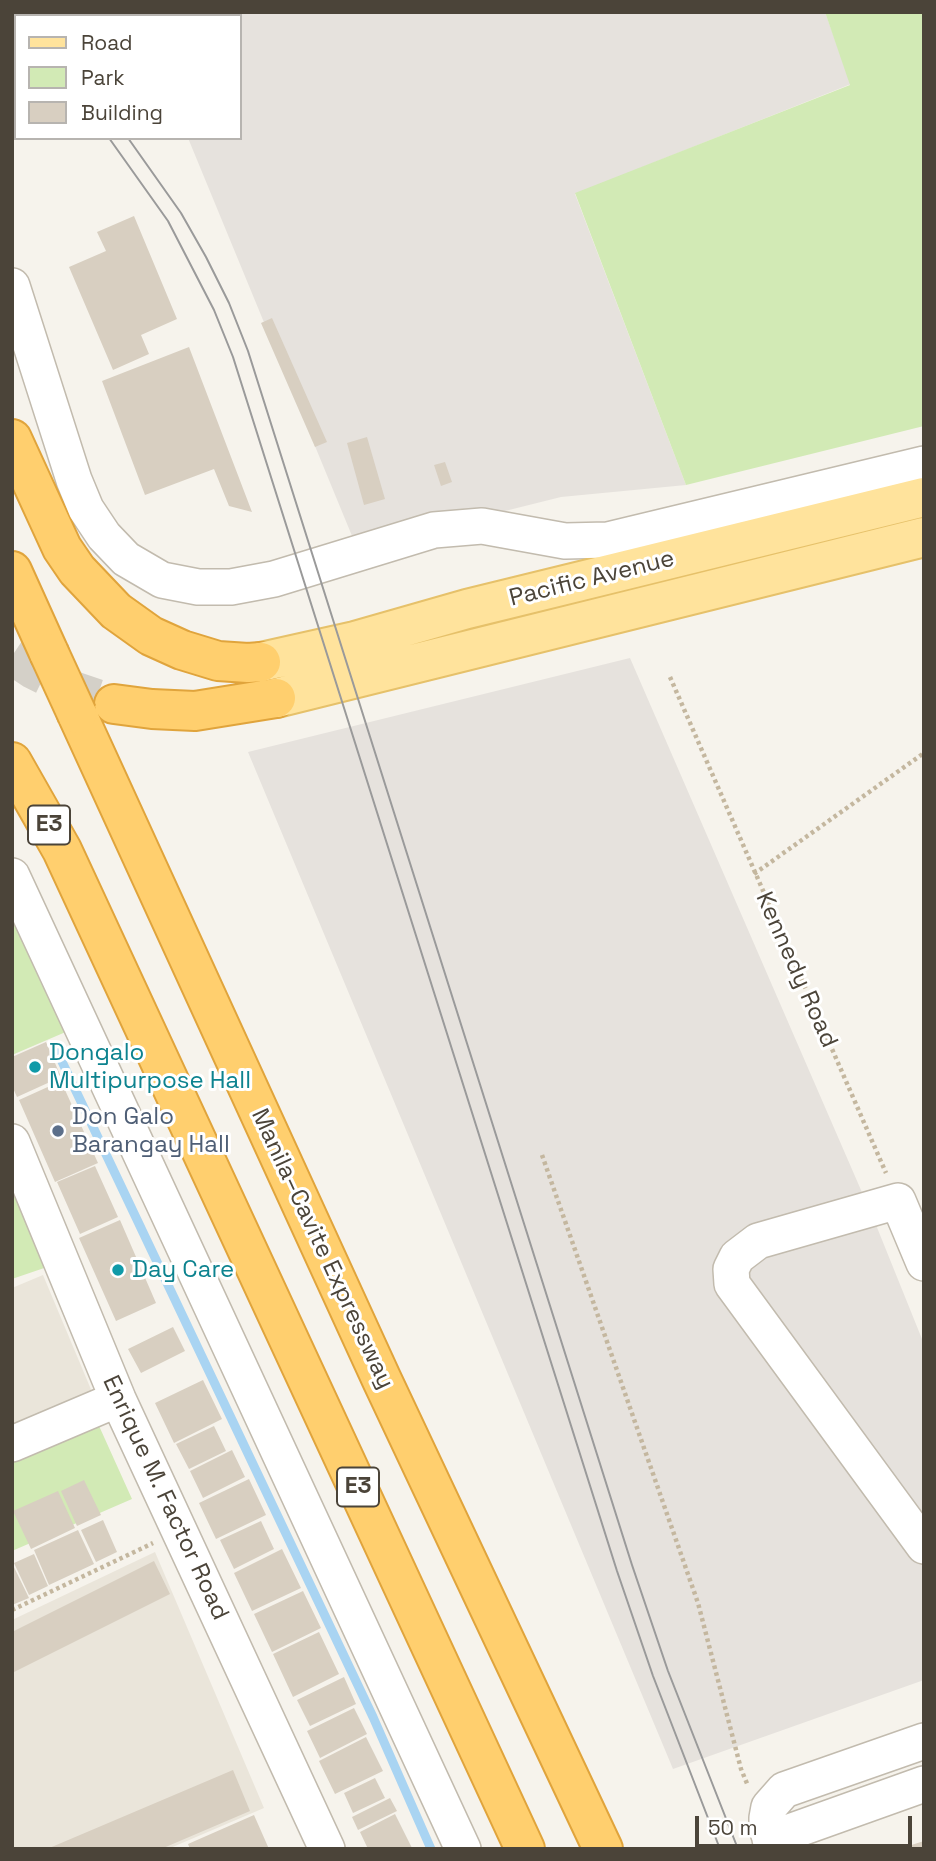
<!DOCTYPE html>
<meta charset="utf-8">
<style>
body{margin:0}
#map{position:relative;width:936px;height:1861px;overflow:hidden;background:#f6f3ec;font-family:"Space Grotesk",sans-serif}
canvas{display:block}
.frame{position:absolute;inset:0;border:14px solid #4b4439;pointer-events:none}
.legend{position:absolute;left:14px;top:14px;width:228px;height:126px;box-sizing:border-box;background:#fff;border:2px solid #b7b4b0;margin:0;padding:9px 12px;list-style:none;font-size:21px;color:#4b4439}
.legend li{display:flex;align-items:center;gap:14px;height:35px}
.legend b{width:35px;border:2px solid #b7b4b0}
.scale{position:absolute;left:695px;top:1816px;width:217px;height:32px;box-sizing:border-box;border:4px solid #4b4439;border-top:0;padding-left:9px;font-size:21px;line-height:24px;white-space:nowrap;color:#4b4439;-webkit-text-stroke:5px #fff;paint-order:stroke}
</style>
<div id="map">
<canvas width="936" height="1861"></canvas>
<div class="frame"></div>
<ul class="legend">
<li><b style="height:9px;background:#ffe39c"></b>Road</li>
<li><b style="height:19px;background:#d2eab5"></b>Park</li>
<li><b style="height:19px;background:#d8cfc1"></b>Building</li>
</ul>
<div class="scale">50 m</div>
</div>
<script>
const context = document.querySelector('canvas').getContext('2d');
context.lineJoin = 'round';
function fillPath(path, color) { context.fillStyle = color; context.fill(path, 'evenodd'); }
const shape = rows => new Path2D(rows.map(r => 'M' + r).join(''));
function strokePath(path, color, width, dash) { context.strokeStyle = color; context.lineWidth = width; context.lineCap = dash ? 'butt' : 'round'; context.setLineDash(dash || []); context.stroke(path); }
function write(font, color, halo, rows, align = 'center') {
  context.font = font + ' "Space Grotesk",sans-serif'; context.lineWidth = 6; context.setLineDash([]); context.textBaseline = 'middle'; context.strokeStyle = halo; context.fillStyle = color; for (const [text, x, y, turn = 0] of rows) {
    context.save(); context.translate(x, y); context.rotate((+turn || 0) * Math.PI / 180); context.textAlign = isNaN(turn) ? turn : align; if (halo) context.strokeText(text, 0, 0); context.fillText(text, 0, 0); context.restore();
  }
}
fillPath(shape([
 [43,1275,95,1399,12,1434,12,1288],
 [155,1552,264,1808,168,1849,12,1849,12,1620]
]), '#eae5da');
fillPath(shape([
 [137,12,825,12,851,84,575,194,686,485,561,497,357,548,188,138,240,138,240,16,138,16],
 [630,658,874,1220,924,1344,924,1680,673,1769,248,752]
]), '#e6e2dd');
fillPath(shape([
 [825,12,924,12,924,426,686,485,575,193,850,85],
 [12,910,68,1031,12,1055],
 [12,1174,50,1266,12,1279],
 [95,1417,132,1499,12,1551,12,1454]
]), '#d2eab5');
strokePath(shape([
 [56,1049,373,1717,431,1849]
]), '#a9d4f2', 9);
fillPath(shape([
 [134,216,177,319,141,335,149,354,113,370,69,267,106,251,97,232],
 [272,318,327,442,315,447,261,323],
 [189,347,252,512,229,506,214,469,145,495,102,381],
 [367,437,385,499,364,505,347,443],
 [445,462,452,482,441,486,434,465],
 [46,1042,61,1077,17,1097,12,1086,12,1057],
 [61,1081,98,1163,55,1182,19,1100],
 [95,1166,118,1217,80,1234,57,1182],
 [120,1220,156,1303,116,1321,79,1238],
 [173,1327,185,1351,141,1373,128,1349],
 [203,1380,222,1419,174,1443,155,1403],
 [214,1426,226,1451,189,1469,176,1444],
 [232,1450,245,1477,203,1498,190,1471],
 [249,1479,266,1515,216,1539,199,1503],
 [84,1480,101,1515,77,1526,61,1491],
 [58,1491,75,1528,31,1549,13,1511],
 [103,1520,117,1552,96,1562,81,1530],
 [261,1521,274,1549,234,1569,220,1540],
 [78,1530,94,1564,49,1585,34,1550],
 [282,1549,301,1588,252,1611,234,1573],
 [34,1554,48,1586,29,1595,14,1563],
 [154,1561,170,1594,12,1673,12,1632],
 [12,1563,29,1598,12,1605],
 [303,1591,321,1628,272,1652,254,1614],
 [319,1632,339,1674,293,1697,273,1654],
 [344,1677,356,1704,310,1726,297,1700],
 [354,1708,367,1734,320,1758,307,1731],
 [366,1737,383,1771,335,1794,319,1761],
 [233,1770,250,1811,161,1849,47,1849],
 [375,1778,385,1798,353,1813,344,1793],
 [390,1798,397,1811,358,1830,352,1817],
 [395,1814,412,1848,368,1849,360,1832],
 [254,1815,269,1849,190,1849,188,1844],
 [924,1841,924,1849,902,1849,902,1848]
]), '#d8cfc1');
strokePath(shape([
 [12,656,33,670,76,691,114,704]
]), '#d4d0c8', 38, [38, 19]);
const minor = shape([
 [12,286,74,480,86,509,104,536,126,559,162,580,198,587,231,587,274,579,434,530,482,526,565,541,608,540,924,464],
 [12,876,463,1849],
 [12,1142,118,1399,327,1849],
 [924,1263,898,1201,758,1241,737,1257,731,1269,732,1284,924,1546],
 [12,1444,118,1399],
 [770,1839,924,1784],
 [774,1849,767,1829,767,1818,769,1807,784,1790,924,1741]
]);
const major = shape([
 [261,662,355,641,467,609,924,497],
 [276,698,924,537]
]);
const highway = shape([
 [12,439,62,548,77,570,116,611,151,636,182,650,218,661,248,663,261,662],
 [12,571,49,653],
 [114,704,152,709,195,711,276,698],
 [77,714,381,1378,603,1849],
 [12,762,62,850,525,1849]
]);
strokePath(minor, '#c2bbae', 38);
strokePath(major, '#e6c16a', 42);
strokePath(highway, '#e0a43c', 42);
strokePath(shape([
 [670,677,886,1173],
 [754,874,924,753],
 [542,1155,698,1603,741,1769,748,1786],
 [12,1610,153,1543]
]), '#c4b79f', 4.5, [3.5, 3.5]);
strokePath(minor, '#fff', 35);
strokePath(major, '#ffe39c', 38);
strokePath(highway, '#ffcf6e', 38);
strokePath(shape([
 [12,22,16,25],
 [12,41,16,44],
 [109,138,168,221,214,310,233,357,617,1571,653,1676,720,1849],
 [128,138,181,213,206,257,229,303,248,351,632,1565,668,1671,738,1849]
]), '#9a9a9a', 2);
const highwayBridge = shape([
 [49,653,77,714]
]);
strokePath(highwayBridge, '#e0a43c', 42, []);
strokePath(highwayBridge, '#ffcf6e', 38);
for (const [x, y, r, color] of [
 [35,1067,7,"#0f9aa8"],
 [58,1131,7,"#5c6f8a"],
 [118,1270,7,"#0f9aa8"]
]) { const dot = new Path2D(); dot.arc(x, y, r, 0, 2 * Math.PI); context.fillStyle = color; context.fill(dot); strokePath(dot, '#fff', 2.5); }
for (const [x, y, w] of [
 [49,825,42],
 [358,1487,42]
]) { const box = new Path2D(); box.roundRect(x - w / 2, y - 19.5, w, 39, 5); context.fillStyle = '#fff'; context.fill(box); strokePath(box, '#4b4439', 2); }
write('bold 23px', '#4b4439', null, [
 ["E3",49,825],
 ["E3",358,1487]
]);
write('24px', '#4b4439', '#fff', [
 ["Pacific Avenue",592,579,-14],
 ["Kennedy Road",796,970,66],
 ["Manila–Cavite Expressway",322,1249,65],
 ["Enrique M. Factor Road",165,1498,65]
]);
write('24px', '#0d838f', '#fff', [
 ["Dongalo",49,1053],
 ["Multipurpose Hall",49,1081],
 ["Day Care",132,1270]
], 'left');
write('24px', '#4e5e75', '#fff', [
 ["Don Galo",72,1117],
 ["Barangay Hall",72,1145]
], 'left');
</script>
